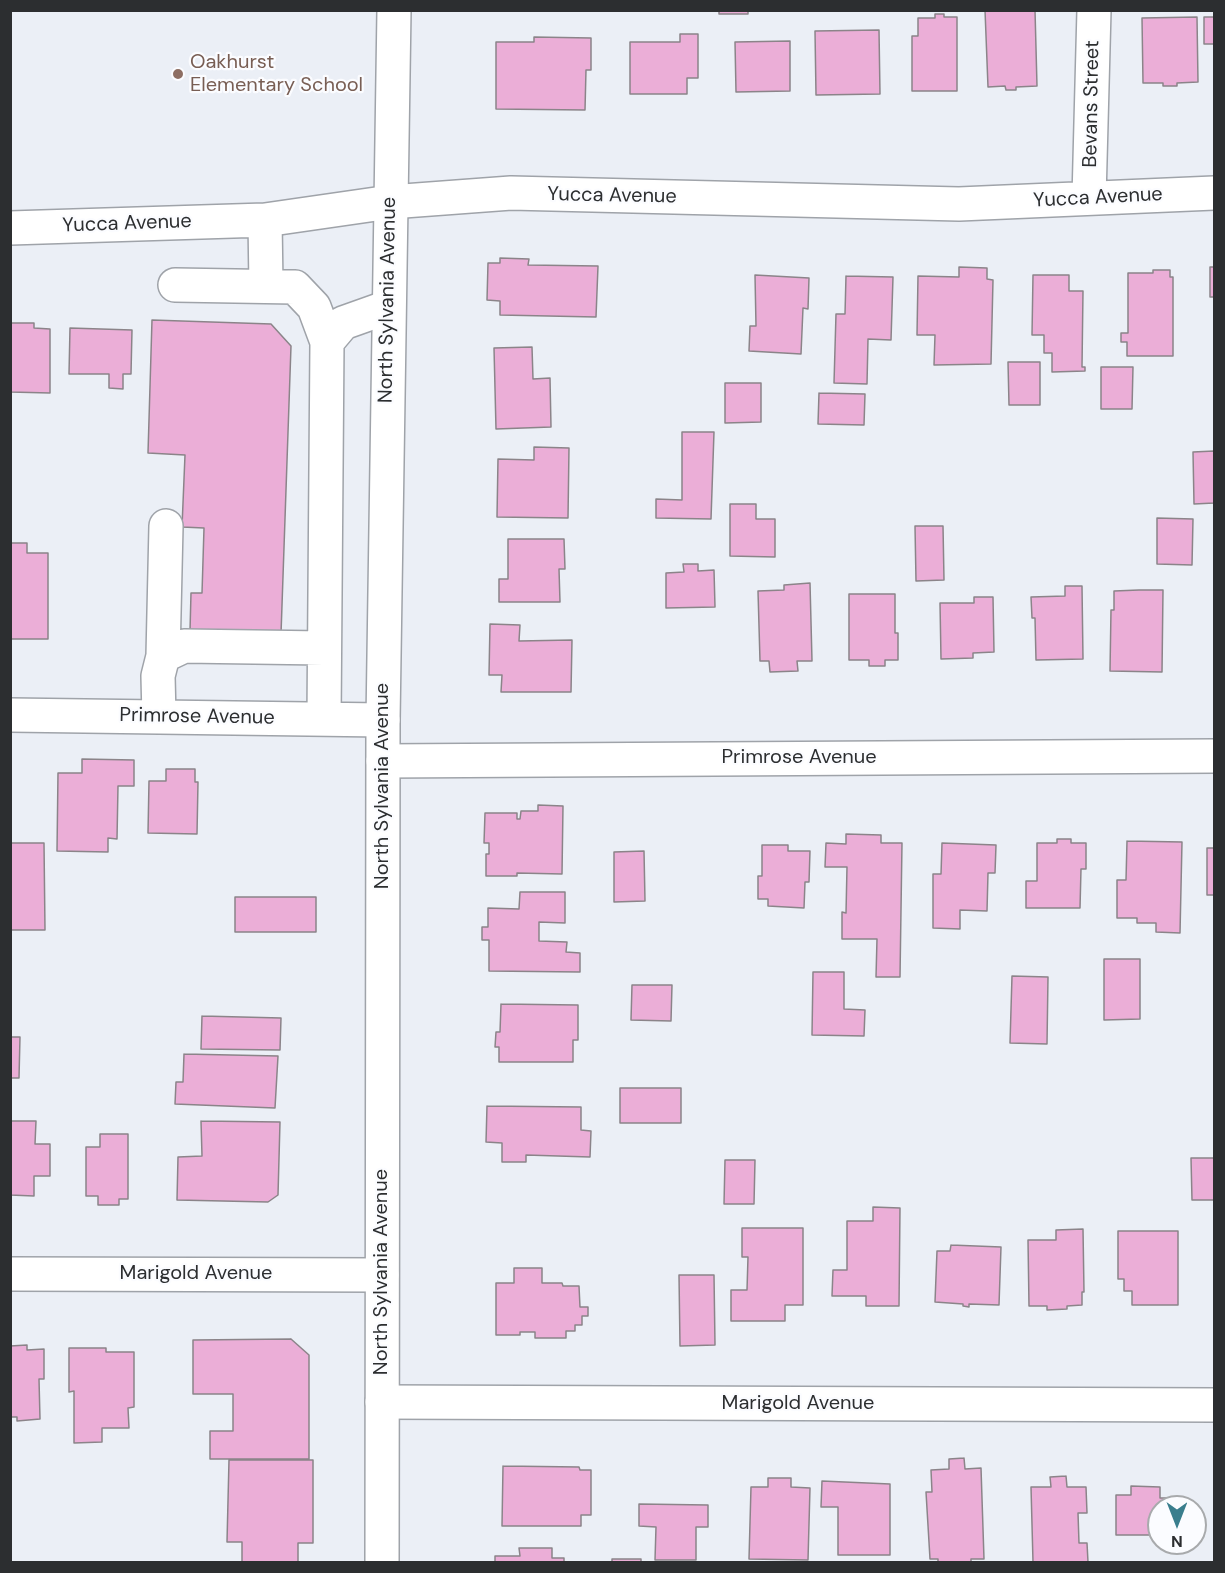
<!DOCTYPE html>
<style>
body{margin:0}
#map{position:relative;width:1225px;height:1573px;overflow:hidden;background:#ebeff6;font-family:"DM Sans",sans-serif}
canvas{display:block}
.frame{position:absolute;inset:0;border:12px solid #2c2e30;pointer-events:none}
.north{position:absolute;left:1147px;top:1495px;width:60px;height:60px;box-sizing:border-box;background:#fbfcff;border:2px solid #a8aaac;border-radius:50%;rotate:180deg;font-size:16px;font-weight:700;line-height:24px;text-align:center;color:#2c2e30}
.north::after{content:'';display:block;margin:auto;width:21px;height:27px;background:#3a7e8d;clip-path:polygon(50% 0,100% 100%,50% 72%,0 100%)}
</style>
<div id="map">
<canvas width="1225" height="1573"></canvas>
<div class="frame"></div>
<div class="north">N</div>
</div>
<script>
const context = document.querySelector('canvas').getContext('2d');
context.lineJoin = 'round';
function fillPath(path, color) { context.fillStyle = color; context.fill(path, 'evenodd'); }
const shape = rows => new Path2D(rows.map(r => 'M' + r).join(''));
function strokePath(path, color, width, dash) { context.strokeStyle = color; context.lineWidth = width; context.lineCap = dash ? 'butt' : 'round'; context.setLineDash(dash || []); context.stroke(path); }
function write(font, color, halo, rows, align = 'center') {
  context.font = font + ' "DM Sans",sans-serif'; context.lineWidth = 4.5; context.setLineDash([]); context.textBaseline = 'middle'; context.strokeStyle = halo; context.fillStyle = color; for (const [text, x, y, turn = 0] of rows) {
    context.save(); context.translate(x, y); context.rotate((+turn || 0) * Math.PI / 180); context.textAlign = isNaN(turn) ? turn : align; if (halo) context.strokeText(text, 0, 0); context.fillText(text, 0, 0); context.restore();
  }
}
const building = shape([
 [719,10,748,10,748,14,719,14,719,10],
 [985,10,1035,10,1037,86,1016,87,1016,90,1006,90,1005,86,988,87,985,10],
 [935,14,944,14,944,17,957,17,957,91,912,91,912,36,918,36,918,18,935,18,935,14],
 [1197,17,1198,82,1177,83,1177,86,1163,86,1163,83,1143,83,1142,18,1197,17],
 [1204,17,1214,17,1214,44,1204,44,1204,17],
 [879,30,880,94,816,95,815,31,879,30],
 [680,34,698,34,698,78,687,78,687,94,630,94,630,42,680,42,680,34],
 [534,37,591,38,591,70,586,70,585,110,496,109,496,42,534,42,534,37],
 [790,41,790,91,736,92,735,42,790,41],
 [500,258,529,259,528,265,598,266,596,317,500,315,500,301,487,300,488,263,500,263,500,258],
 [959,267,987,268,987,279,993,280,991,364,934,365,935,335,917,335,918,276,959,277,959,267],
 [1210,267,1214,267,1214,297,1210,297,1210,267],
 [1153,270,1170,270,1170,277,1173,277,1173,356,1127,356,1127,342,1121,342,1121,333,1128,333,1128,273,1153,273,1153,270],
 [755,275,809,278,808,309,803,308,801,354,749,351,750,326,756,326,755,275],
 [1033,275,1069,275,1069,291,1083,291,1082,367,1085,367,1085,371,1052,372,1052,353,1044,353,1044,335,1032,335,1033,275],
 [846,276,893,277,891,340,868,339,867,384,834,383,836,314,845,314,846,276],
 [152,320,271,324,291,346,281,634,190,631,191,593,202,593,204,528,182,527,185,455,148,453,152,320],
 [10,323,34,323,34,328,50,329,50,393,10,392,10,323],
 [70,328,132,330,131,374,123,374,123,389,109,388,109,374,69,374,70,328],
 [532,347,533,379,550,378,551,427,496,429,494,348,532,347],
 [1008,362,1040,362,1040,405,1009,405,1008,362],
 [1101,367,1133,367,1132,409,1101,409,1101,367],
 [725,383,761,383,761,422,725,423,725,383],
 [819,393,865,394,864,425,818,424,819,393],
 [682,432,714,432,711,519,656,518,656,499,682,500,682,432],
 [534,447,569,448,568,518,497,517,498,459,534,460,534,447],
 [1214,451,1214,503,1194,504,1193,452,1214,451],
 [730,504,756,504,756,519,775,519,775,557,730,556,730,504],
 [1157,518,1193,519,1192,565,1157,564,1157,518],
 [915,526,943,526,944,580,916,581,915,526],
 [508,539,564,539,565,569,559,569,560,602,499,602,499,579,508,579,508,539],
 [10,543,27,543,27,553,48,553,48,639,10,639,10,543],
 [683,564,698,564,698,571,714,570,715,607,666,608,666,573,684,572,683,564],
 [810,583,812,661,797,661,798,671,770,672,769,661,760,661,758,591,784,590,784,585,810,583],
 [1065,586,1082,586,1083,659,1036,660,1035,618,1032,618,1031,597,1065,596,1065,586],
 [1139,590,1163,590,1162,672,1110,671,1111,610,1114,610,1114,591,1139,590],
 [849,594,895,594,895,633,898,633,898,660,885,660,885,666,869,666,869,660,849,660,849,594],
 [974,597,993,597,994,652,973,653,973,658,941,659,940,603,974,603,974,597],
 [490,624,520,625,519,641,572,640,571,692,501,692,502,675,489,675,490,624],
 [82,759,134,760,134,786,118,786,117,839,108,838,108,852,57,851,58,773,82,773,82,759],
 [166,769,195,769,195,782,198,782,197,834,148,833,149,781,166,781,166,769],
 [538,805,563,806,562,874,517,873,517,876,486,876,486,854,489,854,489,843,484,843,485,813,517,813,517,819,520,819,521,811,538,811,538,805],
 [846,834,881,835,881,843,902,843,900,977,876,977,877,939,842,939,842,912,846,913,847,867,825,867,826,843,846,844,846,834],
 [1057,839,1071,839,1071,843,1086,843,1086,869,1081,869,1080,908,1026,908,1026,881,1037,881,1037,843,1057,843,1057,839],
 [1127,841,1182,842,1180,933,1156,932,1156,923,1137,923,1137,918,1117,918,1117,880,1126,880,1127,841],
 [10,843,44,843,45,930,10,930,10,843],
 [942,843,996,845,995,873,988,873,987,911,960,910,960,929,933,928,933,874,941,874,942,843],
 [762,845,788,845,788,851,810,851,809,882,805,882,804,908,768,906,768,899,758,899,758,876,762,876,762,845],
 [1207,848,1214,848,1214,895,1207,895,1207,848],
 [644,851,645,901,614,902,614,852,644,851],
 [520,892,565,892,565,923,539,922,539,941,567,942,566,952,580,953,580,972,489,971,489,940,482,940,482,927,488,927,488,908,519,909,520,892],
 [235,897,316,897,316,932,235,932,235,897],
 [1104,959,1140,959,1140,1019,1104,1020,1104,959],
 [813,972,844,972,844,1009,865,1010,864,1036,812,1035,813,972],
 [1012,976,1048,977,1047,1044,1010,1043,1012,976],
 [632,985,672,985,671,1021,631,1020,632,985],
 [501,1004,578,1005,578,1040,573,1040,573,1062,499,1062,499,1047,495,1047,496,1032,500,1032,501,1004],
 [202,1016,281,1018,280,1050,201,1049,202,1016],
 [10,1037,20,1037,19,1078,10,1078,10,1037],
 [184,1054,278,1056,275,1108,175,1104,176,1082,183,1082,184,1054],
 [620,1088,681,1088,681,1123,620,1123,620,1088],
 [487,1106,581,1107,581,1130,591,1131,590,1157,526,1155,526,1162,502,1162,502,1143,486,1142,487,1106],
 [10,1121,36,1121,35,1144,50,1144,50,1176,34,1176,34,1196,10,1195,10,1121],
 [201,1121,280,1122,278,1195,268,1202,177,1200,178,1157,202,1156,201,1121],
 [100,1134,128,1134,128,1199,119,1199,119,1205,98,1205,98,1196,86,1196,86,1147,100,1147,100,1134],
 [1191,1158,1214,1158,1214,1200,1192,1200,1191,1158],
 [725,1160,755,1160,754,1204,724,1204,725,1160],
 [873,1207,900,1208,899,1306,866,1306,866,1296,832,1296,833,1270,847,1270,847,1221,873,1221,873,1207],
 [742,1228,803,1228,803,1305,785,1305,785,1321,731,1321,731,1290,747,1290,748,1257,742,1257,742,1228],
 [1083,1229,1084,1292,1082,1292,1082,1305,1067,1306,1067,1309,1047,1310,1047,1306,1029,1306,1028,1240,1056,1240,1056,1230,1083,1229],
 [1118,1231,1178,1231,1178,1305,1132,1305,1132,1291,1124,1291,1124,1279,1118,1279,1118,1231],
 [951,1245,1001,1247,999,1305,969,1304,969,1307,963,1306,963,1304,935,1302,937,1251,950,1251,951,1245],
 [514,1268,542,1268,542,1283,562,1283,563,1286,579,1286,580,1307,588,1307,588,1316,582,1316,582,1325,575,1325,575,1331,566,1331,566,1338,535,1338,535,1332,520,1332,520,1335,496,1335,496,1283,514,1283,514,1268],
 [679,1275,714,1275,715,1345,680,1346,679,1275],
 [291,1339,309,1355,309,1459,210,1459,210,1431,233,1431,233,1394,193,1394,193,1340,291,1339],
 [27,1345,27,1350,44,1349,44,1379,39,1379,40,1419,17,1421,17,1417,10,1417,10,1346,27,1345],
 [69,1348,106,1348,106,1352,134,1352,134,1407,128,1408,129,1428,102,1428,102,1442,74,1443,74,1391,69,1392,69,1348],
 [964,1458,965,1469,981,1468,984,1559,971,1559,971,1562,938,1562,938,1559,930,1559,926,1492,932,1492,931,1470,949,1469,949,1459,964,1458],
 [229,1460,313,1460,313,1543,298,1543,298,1562,242,1562,242,1542,227,1542,229,1460],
 [503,1466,579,1467,580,1470,591,1470,591,1515,581,1515,581,1526,502,1526,503,1466],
 [1066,1476,1067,1487,1086,1487,1087,1513,1078,1513,1079,1543,1087,1543,1088,1562,1033,1562,1031,1487,1051,1487,1050,1477,1066,1476],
 [768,1478,791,1478,791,1487,810,1488,808,1560,749,1559,751,1487,768,1487,768,1478],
 [822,1481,890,1484,890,1555,838,1555,838,1507,821,1507,822,1481],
 [1131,1486,1160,1487,1160,1498,1187,1498,1187,1507,1159,1507,1159,1535,1116,1535,1116,1495,1131,1495,1131,1486],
 [639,1504,708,1505,708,1527,696,1527,696,1560,655,1560,656,1527,639,1526,639,1504],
 [519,1548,552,1548,552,1558,564,1558,564,1562,495,1562,495,1556,520,1556,519,1548],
 [612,1559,641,1559,641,1562,612,1562,612,1559]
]);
fillPath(building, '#ebaed7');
strokePath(building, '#8b8489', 1.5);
const minor = shape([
 [1089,198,1094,10],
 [265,220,266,286],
 [10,228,265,220,390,202,511,193,959,204,1214,193],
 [175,285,295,287,314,307,327,342],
 [163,656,166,526],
 [10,715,383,720],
 [159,717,158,676,163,656,184,646,324,648],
 [324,719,327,342,343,323,388,307],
 [383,761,1214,756],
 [10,1274,382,1275],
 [382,1402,1214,1405]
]);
const major = shape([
 [382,1562,383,720,394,10]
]);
strokePath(minor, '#9fa3a9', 36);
strokePath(major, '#9fa3a9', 36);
strokePath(minor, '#fff', 33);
strokePath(major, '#fff', 33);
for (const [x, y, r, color] of [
 [178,74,6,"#8d6e63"]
]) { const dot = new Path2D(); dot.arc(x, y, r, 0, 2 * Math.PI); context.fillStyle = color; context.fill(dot); strokePath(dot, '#fbfcff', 2); }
write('20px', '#785e54', '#fbfcff', [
 ["Oakhurst",190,63],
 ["Elementary School",190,86]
], 'left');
write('20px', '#2c2e30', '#fbfcff', [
 ["Bevans Street",1092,104,-89],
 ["Yucca Avenue",612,196,1],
 ["Yucca Avenue",1098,198,-3],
 ["Yucca Avenue",127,224,-2],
 ["North Sylvania Avenue",388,300,-89],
 ["Primrose Avenue",197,717,1],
 ["Primrose Avenue",799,758],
 ["North Sylvania Avenue",383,786,-90],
 ["North Sylvania Avenue",382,1272,-90],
 ["Marigold Avenue",196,1274],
 ["Marigold Avenue",798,1404]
]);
</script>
